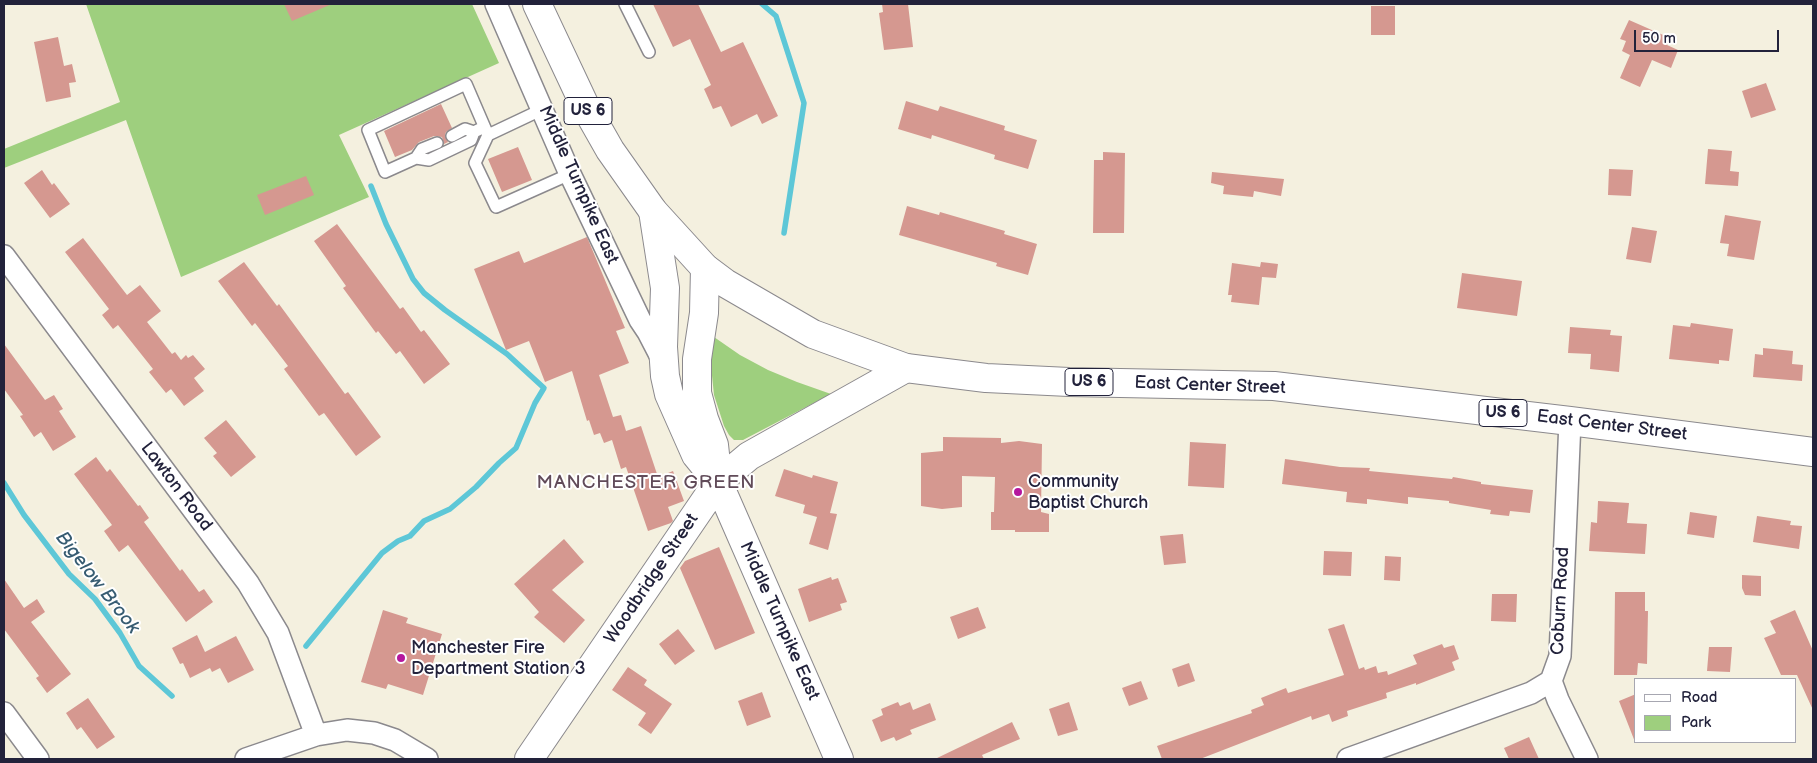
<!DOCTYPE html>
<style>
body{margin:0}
#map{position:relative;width:1817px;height:763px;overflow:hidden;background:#f4f0df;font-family:"Balsamiq Sans",sans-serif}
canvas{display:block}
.frame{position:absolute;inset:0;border:5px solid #22223b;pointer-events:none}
.legend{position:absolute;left:1634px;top:678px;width:162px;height:65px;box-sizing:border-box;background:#fff;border:1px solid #a7a7b1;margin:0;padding:6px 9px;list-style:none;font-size:15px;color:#22223b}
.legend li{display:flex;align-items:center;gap:10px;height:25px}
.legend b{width:25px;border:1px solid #a7a7b1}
.scale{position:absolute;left:1634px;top:30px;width:145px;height:22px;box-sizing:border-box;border:2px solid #22223b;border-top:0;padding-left:6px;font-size:15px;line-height:18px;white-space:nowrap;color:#22223b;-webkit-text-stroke:4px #fff;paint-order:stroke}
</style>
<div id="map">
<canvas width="1817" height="763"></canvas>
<div class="frame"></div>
<ul class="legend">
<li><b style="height:6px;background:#fff"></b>Road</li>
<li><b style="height:14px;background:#9ecf7e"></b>Park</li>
</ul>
<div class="scale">50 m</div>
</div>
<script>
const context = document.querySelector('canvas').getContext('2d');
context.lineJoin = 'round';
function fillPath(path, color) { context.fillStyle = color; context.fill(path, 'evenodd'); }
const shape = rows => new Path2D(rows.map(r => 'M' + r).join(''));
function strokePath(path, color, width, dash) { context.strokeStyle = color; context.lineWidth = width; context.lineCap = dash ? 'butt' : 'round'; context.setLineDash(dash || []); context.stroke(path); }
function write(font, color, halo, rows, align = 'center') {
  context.font = font + ' "Balsamiq Sans",sans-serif'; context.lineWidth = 4; context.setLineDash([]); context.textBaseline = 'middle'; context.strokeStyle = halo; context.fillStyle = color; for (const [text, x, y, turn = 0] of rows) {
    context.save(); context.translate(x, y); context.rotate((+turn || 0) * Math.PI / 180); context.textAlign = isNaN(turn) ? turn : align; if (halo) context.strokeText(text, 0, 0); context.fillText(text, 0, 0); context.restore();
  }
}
fillPath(shape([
 [86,4,472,4,499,63,339,135,369,197,181,277,126,120,4,168,4,149,120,102],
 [714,337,740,355,768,370,797,382,831,394,743,440,734,440,729,435,724,426,714,395,711,366]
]), '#9ecf7e');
strokePath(shape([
 [762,4,776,16,804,103,784,233],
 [4,483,24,515,69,574,95,599,120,633,139,666,172,696],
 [306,646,382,553,398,541,410,536,424,521,450,509,476,487,499,463,516,448,535,403,544,388,507,354,445,310,424,293,413,279,386,224,371,186]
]), '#5dc7d7', 5.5);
fillPath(shape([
 [284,4,332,4,292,21],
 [653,4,698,4,721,52,743,42,778,116,762,124,757,114,731,127,721,106,713,109,704,89,711,85,690,39,673,47],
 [882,4,908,4,913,47,884,50,879,13,883,12],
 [1371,6,1395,6,1395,35,1371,35],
 [1629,20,1670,38,1667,45,1678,50,1671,68,1652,60,1640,87,1620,78,1630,55,1622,51,1626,41,1620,39],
 [58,37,64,66,72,64,76,82,69,83,71,97,46,102,34,42],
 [1766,83,1776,110,1751,118,1742,91],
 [906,101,938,111,940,106,1005,126,1004,130,1037,140,1028,169,994,159,995,155,932,135,931,139,898,129],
 [441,104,452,128,446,132,445,135,448,142,444,144,442,137,434,136,419,142,412,150,395,157,384,131],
 [518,147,532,180,502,192,488,159],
 [1708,149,1732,151,1730,171,1739,172,1738,186,1705,184],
 [1103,152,1125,153,1124,233,1093,233,1094,160,1103,160],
 [1609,169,1633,170,1631,196,1608,195],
 [42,170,52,185,54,183,70,204,50,218,24,183],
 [1212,172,1284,179,1281,196,1254,191,1253,197,1223,194,1224,186,1211,183],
 [306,176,314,195,265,215,257,195],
 [907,206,939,215,940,212,1005,231,1004,234,1037,244,1028,275,996,266,997,263,899,235],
 [1725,215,1761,221,1754,260,1727,256,1729,244,1720,243],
 [337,224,400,309,403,307,421,332,424,330,450,364,424,384,400,351,396,354,378,331,376,333,343,288,346,286,314,241],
 [1632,227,1657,231,1651,263,1626,259],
 [587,237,625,328,616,331,629,363,599,375,613,417,621,415,626,431,641,426,658,477,673,471,684,501,668,507,673,521,671,523,648,531,626,467,621,469,612,440,604,443,600,433,594,435,589,420,587,421,572,371,545,382,529,341,506,350,474,269,519,251,524,263],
 [83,238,127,295,140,285,161,311,147,322,172,354,175,352,181,360,186,355,188,358,193,355,205,369,194,378,204,391,184,406,171,389,166,393,149,372,153,369,118,325,113,329,102,315,109,309,65,252],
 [244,262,277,306,279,304,345,394,348,392,381,437,356,456,324,413,319,416,284,369,288,366,255,323,252,326,218,281],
 [1261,262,1278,264,1276,278,1262,277,1259,305,1231,302,1232,295,1228,295,1232,263,1260,267],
 [1462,273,1522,281,1517,316,1457,308],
 [1691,323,1733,329,1729,361,1719,360,1719,364,1669,359,1673,325,1690,327],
 [1570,327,1611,330,1610,335,1622,336,1619,372,1590,369,1591,354,1568,353],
 [4,344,45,400,54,395,63,409,59,411,76,437,53,451,41,432,34,437,20,416,23,415,4,389],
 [1763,348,1793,351,1792,364,1803,365,1802,381,1753,377,1755,354,1763,355],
 [226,420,256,457,231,477,213,456,217,453,204,438],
 [943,437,1001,438,1001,443,1019,441,1042,444,1041,512,1049,514,1049,532,1015,532,1015,530,991,530,991,512,994,512,995,477,962,476,962,507,942,509,921,506,921,453,943,451],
 [1190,442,1226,444,1224,488,1188,486],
 [96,457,107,472,110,469,138,506,140,505,149,518,144,522,180,571,182,569,199,592,204,589,213,602,186,622,128,545,119,552,104,531,112,525,74,474],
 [1285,459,1340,467,1370,468,1369,471,1452,479,1453,477,1481,482,1481,484,1533,490,1530,513,1510,511,1509,516,1490,514,1491,510,1449,503,1449,501,1408,497,1408,504,1367,499,1367,504,1346,502,1347,492,1282,484],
 [784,469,812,478,813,475,838,482,830,513,837,514,828,550,809,544,817,517,803,513,805,505,775,496],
 [1598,501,1629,503,1627,523,1647,524,1645,554,1589,551,1591,522,1597,523],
 [1690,512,1717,516,1714,538,1687,534],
 [1757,516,1791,521,1790,525,1802,526,1799,549,1753,542],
 [1183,534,1186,563,1164,565,1160,536],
 [564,539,584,562,552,590,585,620,564,643,534,617,539,612,514,584],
 [719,547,755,633,715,650,680,568,685,561],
 [1324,551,1352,552,1351,576,1323,575],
 [1385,556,1401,557,1400,581,1384,580],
 [1742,575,1761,576,1761,596,1745,595,1742,588],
 [831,577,832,580,838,578,847,602,840,604,842,610,809,622,798,589],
 [4,579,24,608,37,599,45,612,31,622,71,674,47,693,36,678,39,676,4,629],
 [1615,592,1645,592,1645,611,1648,611,1647,664,1638,663,1637,675,1614,675],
 [1492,594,1517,594,1516,622,1491,621],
 [978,607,986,628,958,639,950,617],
 [383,610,408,618,406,623,442,634,423,695,388,684,386,689,361,682],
 [1795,610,1813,651,1813,710,1797,675,1781,675,1764,638,1776,633,1770,621],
 [1344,624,1359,669,1364,667,1365,670,1376,666,1378,673,1387,671,1388,675,1417,664,1413,655,1442,644,1444,648,1454,645,1459,659,1452,662,1455,670,1416,685,1416,683,1386,693,1387,698,1347,711,1348,716,1332,722,1329,714,1312,720,1311,716,1200,759,1162,759,1157,746,1252,713,1251,710,1264,705,1261,698,1286,688,1288,693,1344,675,1328,629],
 [678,629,695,651,675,665,659,644],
 [197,635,205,652,236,636,254,670,228,683,220,668,212,672,210,668,190,678,183,663,180,664,172,648],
 [1709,647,1732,647,1730,672,1707,671],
 [1189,663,1195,681,1178,687,1172,669],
 [628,667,647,680,644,685,672,704,651,734,638,725,646,713,612,690],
 [1141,681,1148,699,1129,706,1122,688],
 [762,692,771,717,747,726,738,701],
 [1636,694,1636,742,1635,742,1619,701],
 [88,698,115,737,97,749,81,727,77,730,66,713],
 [898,702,900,706,910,702,913,710,930,703,936,720,910,730,912,734,896,741,894,737,881,742,872,720,883,715,881,709],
 [1069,702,1078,730,1058,736,1049,709],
 [1012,722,1020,739,982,755,984,759,935,759],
 [1529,737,1539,759,1509,759,1504,748]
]), '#d59890');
const service = shape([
 [625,4,649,52],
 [543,109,488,135,475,163,496,207,570,174],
 [474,132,471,140,429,160,416,158,385,172,368,130,466,84,488,135],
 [452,136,465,129,474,132,480,129],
 [416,158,422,149,437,143]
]);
const minor = shape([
 [496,4,570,174,640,320,648,332,663,361],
 [4,256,248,583,278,633,316,735],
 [1551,681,1558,700,1587,759],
 [4,713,38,759],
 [246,759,316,735,347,730,374,733,395,740,427,759],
 [1348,759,1531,693,1551,681,1560,656,1570,421]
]);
const secondary = shape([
 [653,211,665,288,663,347,665,376,669,394,696,455,718,482,839,759],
 [705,268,704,313,697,359,697,393,704,419,714,445,718,482],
 [529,759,718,482,749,456,906,368]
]);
const primary = shape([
 [537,4,585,106,610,150,653,211,705,268,725,283,813,334,906,368,986,378,1069,382,1274,386,1570,421,1813,452]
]);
strokePath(service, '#8b898d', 14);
strokePath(minor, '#8b898d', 24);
strokePath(secondary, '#8b898d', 30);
strokePath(primary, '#8b898d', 30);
strokePath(service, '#fff', 11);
strokePath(minor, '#fff', 21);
strokePath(secondary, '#fff', 28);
strokePath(primary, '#fff', 28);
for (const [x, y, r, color] of [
 [1018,492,5,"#b5179e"],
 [401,658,5,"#b5179e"]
]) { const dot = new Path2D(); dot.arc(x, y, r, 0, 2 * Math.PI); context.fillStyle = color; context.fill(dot); strokePath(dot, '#fff', 2); }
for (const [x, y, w] of [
 [588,111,48],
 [1089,382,48],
 [1503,413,48]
]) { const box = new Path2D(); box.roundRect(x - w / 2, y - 13.5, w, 27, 4); context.fillStyle = '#fff'; context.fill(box); strokePath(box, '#22223b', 1); }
write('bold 16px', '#22223b', null, [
 ["US 6",588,111],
 ["US 6",1089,382],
 ["US 6",1503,413]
]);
write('18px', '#22223b', '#fff', [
 ["Middle Turnpike East",578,185,66],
 ["East Center Street",1210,386,2],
 ["East Center Street",1612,426,7],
 ["Lawton Road",176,487,53],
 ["Woodbridge Street",652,579,-56],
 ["Coburn Road",1561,601,-87],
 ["Middle Turnpike East",779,621,66]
]);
write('18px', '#22223b', '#fff', [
 ["Community",1028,482],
 ["Baptist Church",1028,503],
 ["Manchester Fire",411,648],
 ["Department Station 3",411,669]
], 'left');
context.letterSpacing = '1px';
write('19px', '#614b59', '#fff', [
 ["MANCHESTER GREEN",646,483]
]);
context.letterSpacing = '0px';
write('italic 19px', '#375c72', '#fff', [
 ["Bigelow Brook",97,583,52]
]);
</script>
